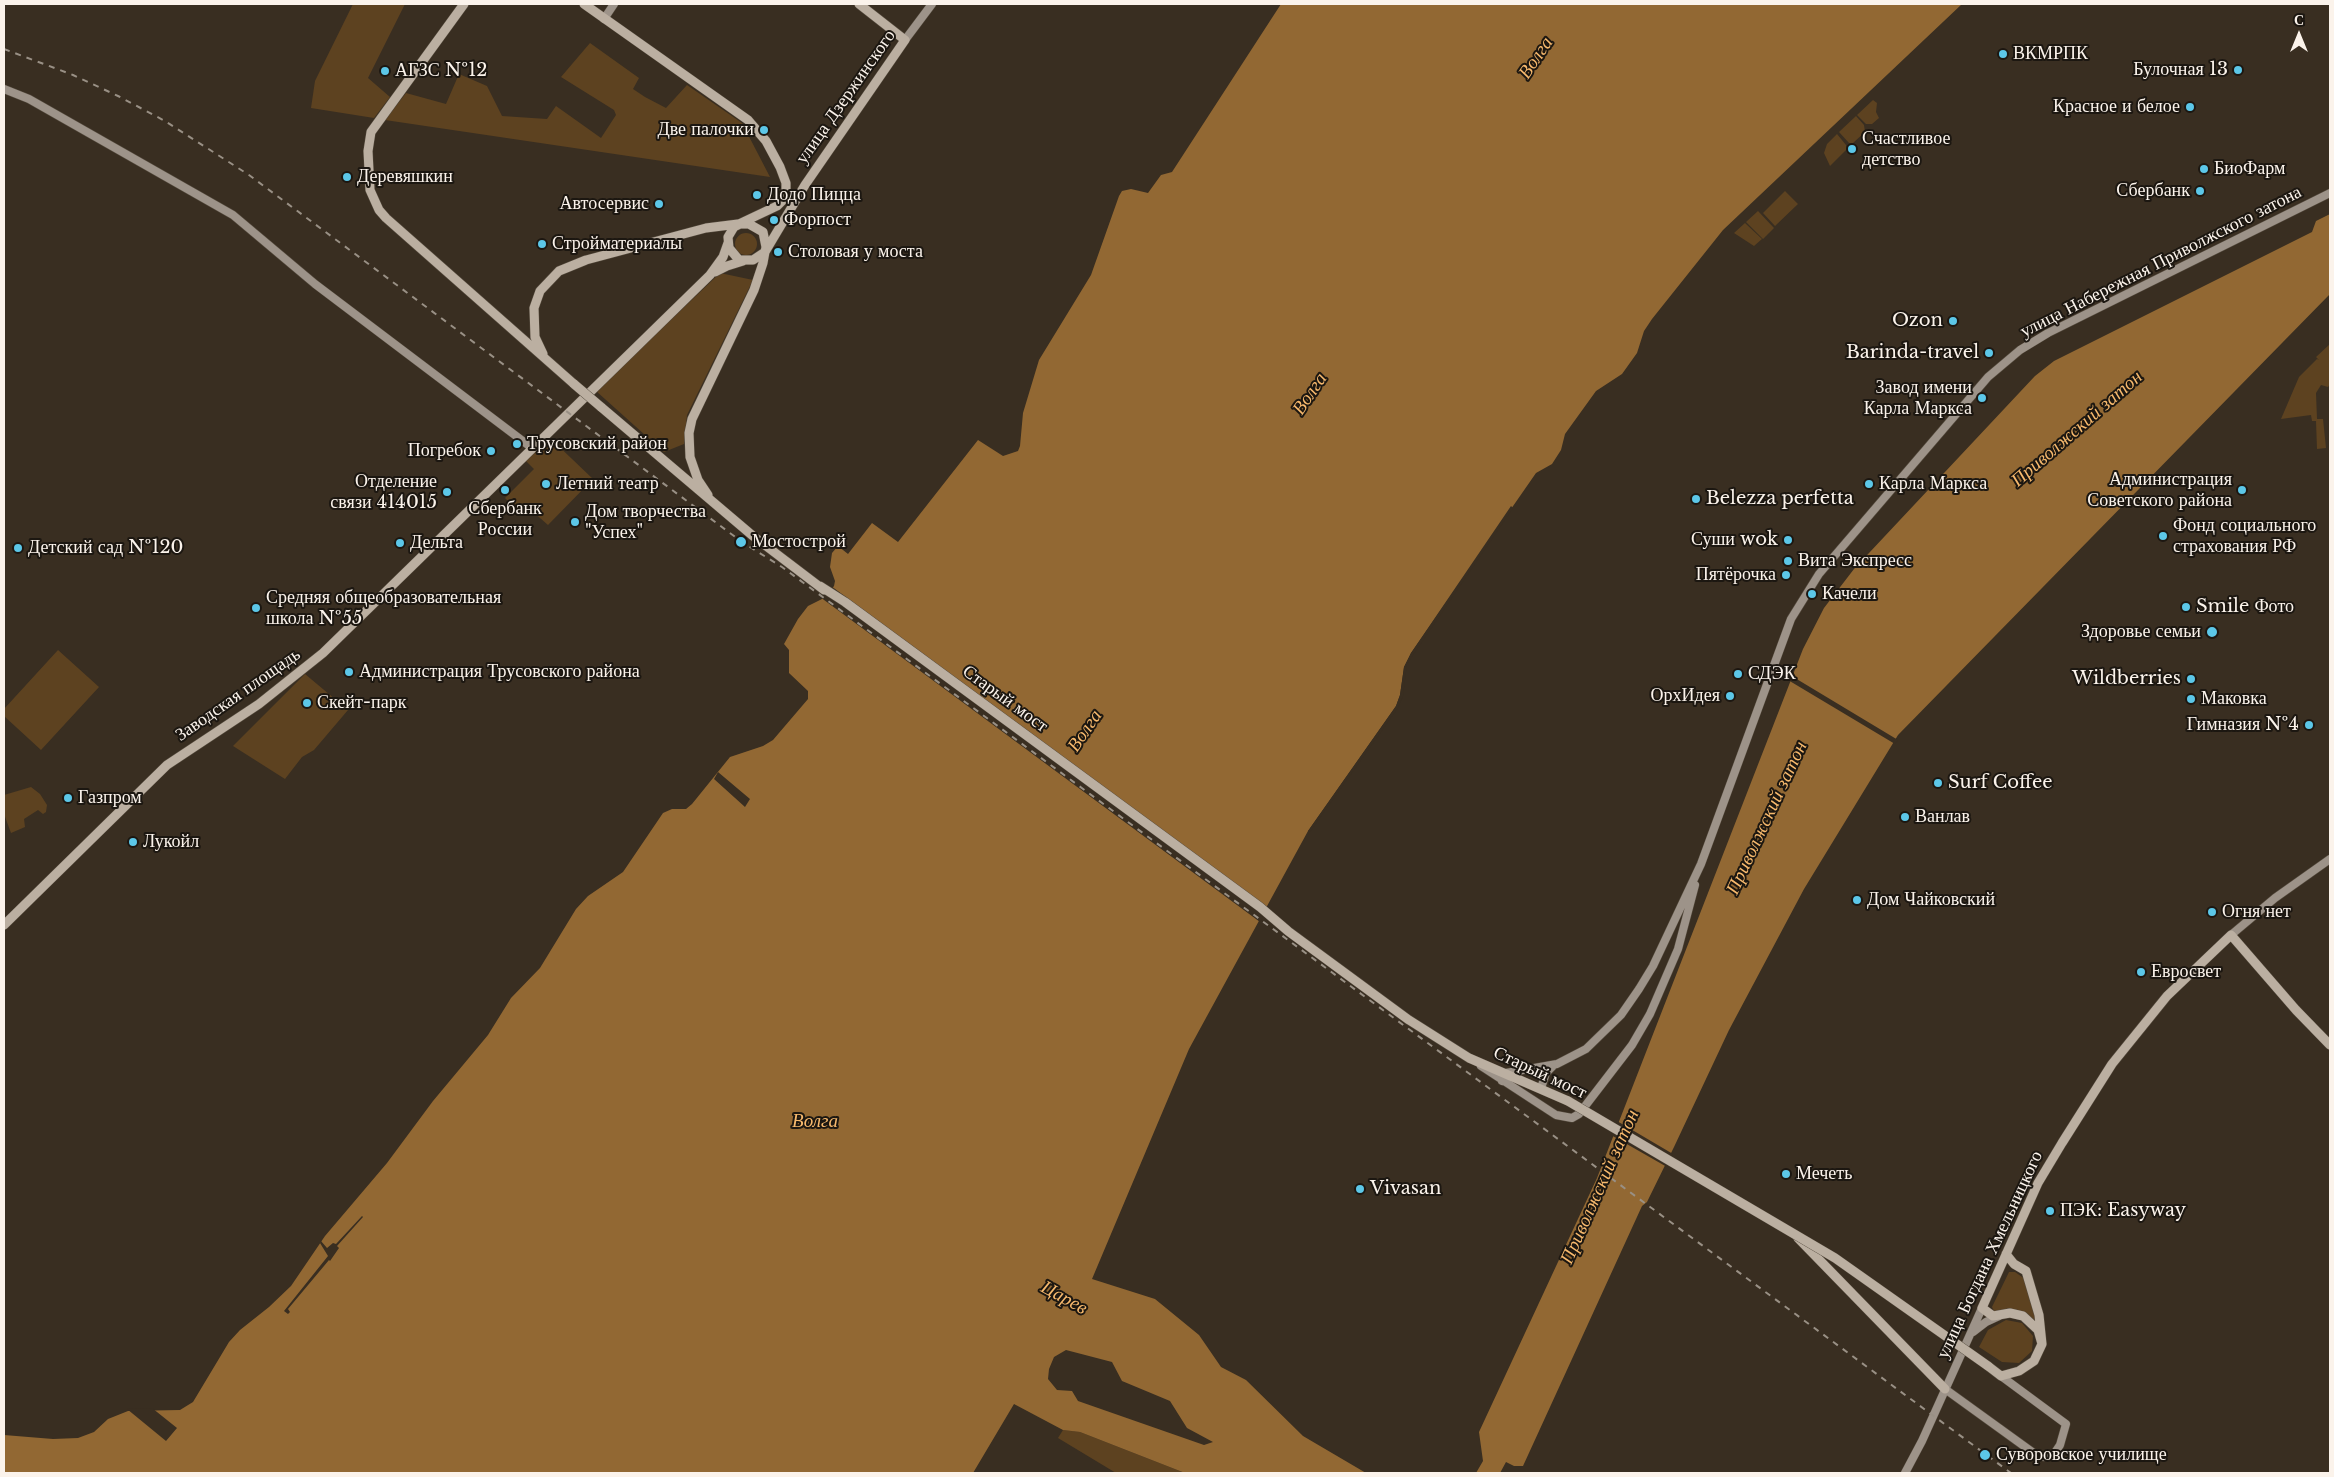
<!DOCTYPE html>
<meta charset="utf-8">
<style>
body{margin:0}
#map{position:relative;width:2334px;height:1477px;overflow:hidden;background:#392e21;font-family:"Libre Baskerville",serif}
canvas{display:block}
.frame{position:absolute;inset:0;border:5px solid #fbf3eb;pointer-events:none}
.north{position:absolute;left:2274px;top:10px;width:50px;height:50px;-webkit-text-stroke:4px #1c1711;paint-order:stroke;rotate:0deg;font-size:14px;font-weight:700;line-height:20px;text-align:center;color:#fbf3eb}
.north::after{content:'';display:block;margin:auto;width:18px;height:22px;background:#fbf3eb;clip-path:polygon(50% 0,100% 100%,50% 72%,0 100%)}
</style>
<div id="map">
<canvas width="2334" height="1477"></canvas>
<div class="frame"></div>
<div class="north">С</div>
</div>
<script>
const context = document.querySelector('canvas').getContext('2d');
context.lineJoin = 'round';
function fillPath(path, color) { context.fillStyle = color; context.fill(path, 'evenodd'); }
const shape = rows => new Path2D(rows.map(r => 'M' + r).join(''));
function strokePath(path, color, width, dash) { context.strokeStyle = color; context.lineWidth = width; context.lineCap = dash ? 'butt' : 'round'; context.setLineDash(dash || []); context.stroke(path); }
function write(font, color, halo, rows, align = 'center') {
  context.font = font + ' "Libre Baskerville",serif'; context.lineWidth = 4; context.setLineDash([]); context.textBaseline = 'middle'; context.strokeStyle = halo; context.fillStyle = color; for (const [text, x, y, turn = 0] of rows) {
    context.save(); context.translate(x, y); context.rotate((+turn || 0) * Math.PI / 180); context.textAlign = isNaN(turn) ? turn : align; if (halo) context.strokeText(text, 0, 0); context.fillText(text, 0, 0); context.restore();
  }
}
fillPath(shape([
 [353,4,405,4,368,78,390,97,374,118,311,108,315,81],
 [590,43,639,78,633,89,645,97,666,108,687,85,742,123,770,177,385,120,406,93,446,104,459,74,487,86,502,116,547,119,556,106,601,138,616,115,614,110,561,77],
 [1873,100,1877,103,1876,112,1879,118,1872,124,1866,124,1857,115],
 [1856,116,1864,125,1865,132,1853,143,1849,143,1839,132],
 [1837,134,1846,145,1846,150,1830,166,1824,153,1827,144],
 [1785,191,1798,204,1775,226,1763,213],
 [1758,211,1774,228,1763,239,1746,222],
 [1745,223,1762,239,1754,246,1734,233],
 '735 244a11 11 0 1 1 22 0a11 11 0 1 1-22 0Z',
 [720,273,753,280,687,415,684,444,664,452,596,391],
 [2330,344,2330,384,2328,387,2321,385,2316,393,2317,419,2323,419,2326,448,2317,449,2316,421,2312,421,2311,415,2281,419,2299,377,2317,359,2319,360,2316,357],
 [549,437,593,479,548,525,524,504,517,510,505,498,534,469,525,460],
 [58,650,99,687,41,750,4,716,4,709],
 [305,674,348,710,314,750,302,757,285,779,233,746],
 [31,787,40,794,47,805,46,812,43,814,38,810,24,819,25,827,11,833,4,814,4,795],
 [2009,1272,2015,1272,2025,1279,2038,1322,2036,1323,2025,1312,1994,1311,1992,1307],
 [2006,1320,2022,1323,2033,1336,2032,1351,2019,1363,2002,1362,1979,1347,1988,1330],
 [1063,1430,1080,1432,1185,1473,1116,1473,1058,1438]
]), '#5d4220');
fillPath(shape([
 [1281,4,1962,4,1723,230,1652,319,1644,331,1637,353,1622,374,1596,391,1565,434,1561,450,1552,464,1536,473,1411,653,1404,667,1400,695,1396,706,1308,831,1189,1049,1092,1279,1155,1299,1199,1335,1221,1367,1246,1380,1303,1436,1366,1473,1185,1473,1080,1432,1063,1430,1014,1404,973,1473,4,1473,4,1435,53,1439,78,1438,94,1432,108,1419,128,1411,180,1410,193,1402,229,1342,240,1330,269,1307,291,1286,325,1236,387,1163,433,1101,488,1035,511,998,540,968,576,909,588,896,623,872,663,813,672,809,686,809,692,804,730,757,763,746,773,740,808,699,808,691,789,673,789,650,784,644,798,619,808,606,826,597,834,586,835,581,830,567,832,553,838,546,848,554,872,523,898,542,978,440,1003,456,1018,451,1020,446,1023,413,1039,360,1091,275,1119,196,1122,191,1131,189,1148,193,1161,175,1172,172],
 [1066,1350,1112,1362,1122,1381,1170,1401,1187,1428,1213,1442,1204,1445,1078,1401,1072,1391,1057,1390,1048,1379,1049,1369,1054,1357],
 [2330,214,2330,294,1898,735,1804,889,1729,1030,1674,1147,1647,1202,1642,1206,1523,1466,1514,1466,1506,1462,1500,1473,1476,1473,1483,1461,1479,1432,1597,1178,1803,649,1824,608,1854,569,2035,376,2054,361,2312,232,2316,221]
]), '#926833');
fillPath(shape([
 [1511,506,1513,508,1407,664,1403,696,1398,708,1310,832,1308,831,1396,706,1400,695,1404,667,1411,653],
 [831,586,1268,908,1260,922,820,597],
 [1790,675,1898,740,1895,744,1788,680],
 [718,772,750,799,745,807,714,779],
 [1617,1121,1673,1154,1667,1167,1611,1135],
 [362,1216,363,1217,337,1246,339,1248,330,1261,329,1260,288,1309,290,1312,288,1314,284,1311,328,1256,320,1243,321,1241,327,1248,333,1243,336,1244],
 [152,1408,177,1428,166,1441,127,1409]
]), '#392e21');
const secondary = shape([
 [604,19,614,4],
 [905,40,932,4],
 [4,89,29,99,233,215,315,284,532,448],
 [2231,935,2275,898,2330,859],
 [1481,1066,1556,1115,1572,1118,1579,1114,1632,1045,1650,1014,1678,949,1695,885],
 [1502,1081,1506,1073,1557,1064,1586,1049,1621,1015,1639,989,1653,966,1701,864,1791,619,1819,574,1988,377,2020,350,2048,333,2330,193],
 [1541,1088,1546,1073,1553,1066],
 [1973,1332,1986,1322,1999,1316],
 [1945,1389,2035,1454,2044,1457,2054,1454,2060,1445,2066,1424,2001,1376],
 [1905,1473,1922,1441,1982,1308]
]);
const primary = shape([
 [464,4,371,132,368,151,370,190,379,210,386,218,574,384],
 [584,4,748,120,766,141,780,167,786,183,786,197,777,206,741,223],
 [715,272,727,266,743,261],
 [543,354,535,337,534,308,540,291,559,271,586,260,706,228,738,224],
 [601,407,753,536,824,590],
 [708,495,698,480,690,457,689,433,692,419,754,290,763,263,765,252,766,247,763,232,749,224,740,224,734,227,728,237,729,248,739,260,753,260,765,252,805,185,905,40,859,4],
 [820,586,845,602,1260,907,1288,931,1409,1020,1469,1058,1568,1101],
 [4,925,167,765,259,704,323,653,710,275,723,257,728,243],
 [1798,1238,1945,1389],
 [2042,1344,2038,1330,2023,1316,2010,1313,1993,1316,1982,1308,2038,1183,2062,1143,2112,1064,2167,996,2231,935,2296,1010,2330,1045],
 [1988,1366,2001,1376,2019,1371,2034,1361,2042,1344,2039,1315,2026,1271,2014,1264,2006,1254]
]);
strokePath(secondary, '#544a3d', 9);
strokePath(primary, '#544a3d', 10);
strokePath(secondary, '#9d9389', 8);
strokePath(primary, '#bbafa1', 9);
strokePath(shape([
 [4,49,73,75,118,96,165,121,249,175,742,542,782,567,2011,1473]
]), '#999085', 2, [6, 6]);
const primaryBridge = shape([
 [574,384,601,407],
 [1568,1101,1835,1258,1988,1366]
]);
strokePath(primaryBridge, '#544a3d', 10, []);
strokePath(primaryBridge, '#bbafa1', 9);
for (const [x, y, r, color] of [
 [2003,54,5,"#5cc7e8"],
 [2238,70,5,"#5cc7e8"],
 [385,71,5,"#5cc7e8"],
 [2190,107,5,"#5cc7e8"],
 [764,130,5,"#5cc7e8"],
 [1852,149,5,"#5cc7e8"],
 [2204,169,5,"#5cc7e8"],
 [347,177,5,"#5cc7e8"],
 [2200,191,5,"#5cc7e8"],
 [757,195,5,"#5cc7e8"],
 [659,204,5,"#5cc7e8"],
 [774,220,5,"#5cc7e8"],
 [542,244,5,"#5cc7e8"],
 [778,252,5,"#5cc7e8"],
 [1953,321,5,"#5cc7e8"],
 [1989,353,5,"#5cc7e8"],
 [1982,398,5,"#5cc7e8"],
 [517,444,5,"#5cc7e8"],
 [491,451,5,"#5cc7e8"],
 [546,484,5,"#5cc7e8"],
 [1869,484,5,"#5cc7e8"],
 [505,490,5,"#5cc7e8"],
 [2242,490,5,"#5cc7e8"],
 [447,492,5,"#5cc7e8"],
 [1696,499,5,"#5cc7e8"],
 [575,522,5,"#5cc7e8"],
 [2163,536,5,"#5cc7e8"],
 [1788,540,5,"#5cc7e8"],
 [741,542,6,"#5cc7e8"],
 [400,543,5,"#5cc7e8"],
 [18,548,5,"#5cc7e8"],
 [1788,561,5,"#5cc7e8"],
 [1786,575,5,"#5cc7e8"],
 [1812,594,5,"#5cc7e8"],
 [2186,607,5,"#5cc7e8"],
 [256,608,5,"#5cc7e8"],
 [2212,632,6,"#5cc7e8"],
 [349,672,5,"#5cc7e8"],
 [1738,674,5,"#5cc7e8"],
 [2191,679,5,"#5cc7e8"],
 [1730,696,5,"#5cc7e8"],
 [2191,699,5,"#5cc7e8"],
 [307,703,5,"#5cc7e8"],
 [2309,725,5,"#5cc7e8"],
 [1938,783,5,"#5cc7e8"],
 [68,798,5,"#5cc7e8"],
 [1905,817,5,"#5cc7e8"],
 [133,842,5,"#5cc7e8"],
 [1857,900,5,"#5cc7e8"],
 [2212,912,5,"#5cc7e8"],
 [2141,972,5,"#5cc7e8"],
 [1786,1174,5,"#5cc7e8"],
 [1360,1189,5,"#5cc7e8"],
 [2050,1211,5,"#5cc7e8"],
 [1985,1455,6,"#5cc7e8"]
]) { const dot = new Path2D(); dot.arc(x, y, r, 0, 2 * Math.PI); context.fillStyle = color; context.fill(dot); strokePath(dot, '#1c1711', 2); }
write('18px', '#fbf3eb', '#1c1711', [
 ["ВКМРПК",2013,54],
 ["Булочная 13",2228,70,"right"],
 ["АГЗС №12",395,71],
 ["Красное и белое",2180,107,"right"],
 ["Две палочки",754,130,"right"],
 ["Счастливое",1862,139],
 ["детство",1862,160],
 ["БиоФарм",2214,169],
 ["Деревяшкин",357,177],
 ["Сбербанк",2190,191,"right"],
 ["Додо Пицца",767,195],
 ["Автосервис",649,204,"right"],
 ["Форпост",784,220],
 ["Стройматериалы",552,244],
 ["Столовая у моста",788,252],
 ["Ozon",1943,321,"right"],
 ["Barinda-travel",1979,353,"right"],
 ["Завод имени",1972,388,"right"],
 ["Карла Маркса",1972,409,"right"],
 ["Трусовский район",527,444],
 ["Погребок",481,451,"right"],
 ["Администрация",2232,480,"right"],
 ["Советского района",2232,501,"right"],
 ["Отделение",437,482,"right"],
 ["связи 414015",437,503,"right"],
 ["Летний театр",556,484],
 ["Карла Маркса",1879,484],
 ["Belezza perfetta",1706,499],
 ["Сбербанк",505,509,"center"],
 ["России",505,530,"center"],
 ["Дом творчества",585,512],
 ["\"Успех\"",585,533],
 ["Фонд социального",2173,526],
 ["страхования РФ",2173,547],
 ["Суши wok",1778,540,"right"],
 ["Мостострой",752,542],
 ["Дельта",410,543],
 ["Детский сад №120",28,548],
 ["Вита Экспресс",1798,561],
 ["Пятёрочка",1776,575,"right"],
 ["Качели",1822,594],
 ["Средняя общеобразовательная",266,598],
 ["школа №55",266,619],
 ["Smile Фото",2196,607],
 ["Здоровье семьи",2201,632,"right"],
 ["Администрация Трусовского района",359,672],
 ["СДЭК",1748,674],
 ["Wildberries",2181,679,"right"],
 ["ОрхИдея",1720,696,"right"],
 ["Маковка",2201,699],
 ["Скейт-парк",317,703],
 ["Гимназия №4",2299,725,"right"],
 ["Surf Coffee",1948,783],
 ["Газпром",78,798],
 ["Ванлав",1915,817],
 ["Лукойл",143,842],
 ["Дом Чайковский",1867,900],
 ["Огня нет",2222,912],
 ["Евросвет",2151,972],
 ["Мечеть",1796,1174],
 ["Vivasan",1370,1189],
 ["ПЭК: Easyway",2060,1211],
 ["Суворовское училище",1996,1455]
], 'left');
write('18px', '#fbf3eb', '#1c1711', [
 ["улица Дзержинского",846,97,-55],
 ["улица Набережная Приволжского затона",2161,262,-27],
 ["Заводская площадь",238,695,-35],
 ["Старый мост",1005,699,36],
 ["Старый мост",1540,1073,25],
 ["улица Богдана Хмельницкого",1990,1255,-65]
]);
write('italic 19px', '#f7b96d', '#1c1711', [
 ["Волга",1536,58,-56],
 ["Волга",1310,394,-56],
 ["Приволжский затон",2077,429,-41],
 ["Волга",1085,731,-56],
 ["Приволжский затон",1767,818,-65],
 ["Волга",815,1122],
 ["Приволжский затон",1600,1187,-66],
 ["Царев",1064,1298,29]
]);
</script>
